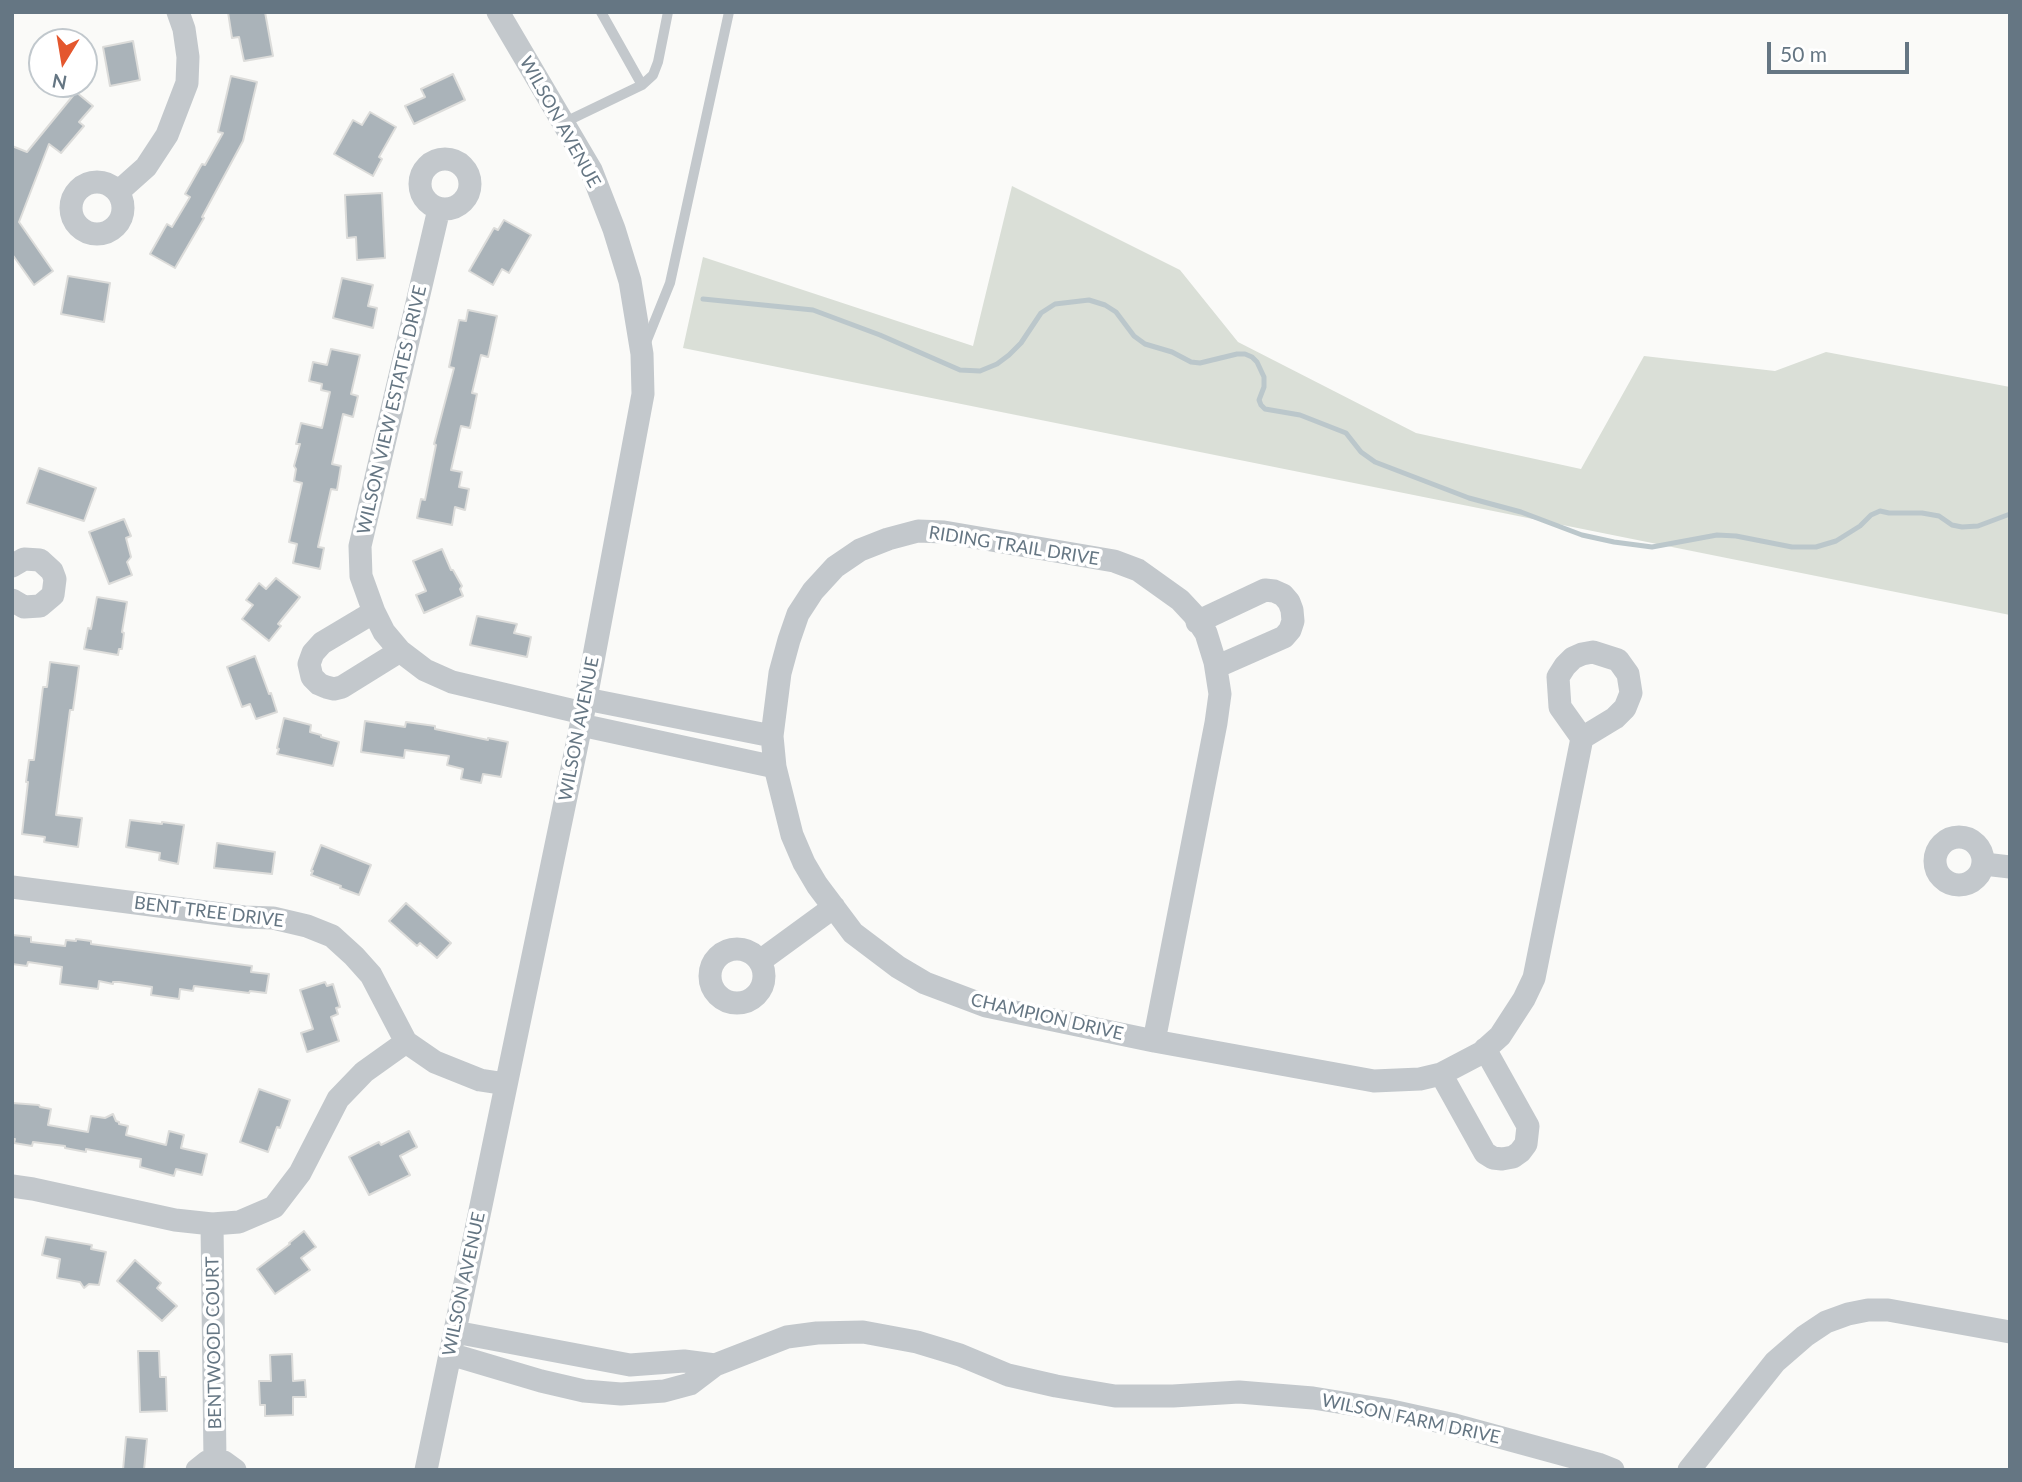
<!DOCTYPE html>
<style>
body{margin:0}
#map{position:relative;width:2022px;height:1482px;overflow:hidden;background:#fafaf8;font-family:Lato,sans-serif}
canvas{display:block}
.frame{position:absolute;inset:0;border:14px solid #657683;pointer-events:none}
.north{position:absolute;left:28px;top:28px;width:70px;height:70px;box-sizing:border-box;background:#fff;border:2px solid #c1c8cd;border-radius:50%;rotate:191deg;font-size:19px;font-weight:700;line-height:28px;text-align:center;color:#657683}
.north::after{content:'';display:block;margin:auto;width:24px;height:32px;background:#e4572e;clip-path:polygon(50% 0,100% 100%,50% 72%,0 100%)}
.scale{position:absolute;left:1767px;top:42px;width:142px;height:32px;box-sizing:border-box;border:4px solid #657683;border-top:0;padding-left:9px;font-size:21px;line-height:24px;white-space:nowrap;color:#657683;-webkit-text-stroke:5px #fff;paint-order:stroke}
</style>
<div id="map">
<canvas width="2022" height="1482"></canvas>
<div class="frame"></div>
<div class="north">N</div>
<div class="scale">50 m</div>
</div>
<script>
const context = document.querySelector('canvas').getContext('2d');
context.lineJoin = 'round';
function fillPath(path, color) { context.fillStyle = color; context.fill(path, 'evenodd'); }
const shape = rows => new Path2D(rows.map(r => 'M' + r).join(''));
function strokePath(path, color, width, dash) { context.strokeStyle = color; context.lineWidth = width; context.lineCap = dash ? 'butt' : 'round'; context.setLineDash(dash || []); context.stroke(path); }
function write(font, color, halo, rows, align = 'center') {
  context.font = font + ' Lato,sans-serif'; context.lineWidth = 7; context.setLineDash([]); context.textBaseline = 'middle'; context.strokeStyle = halo; context.fillStyle = color; for (const [text, x, y, turn = 0] of rows) {
    context.save(); context.translate(x, y); context.rotate((+turn || 0) * Math.PI / 180); context.textAlign = isNaN(turn) ? turn : align; if (halo) context.strokeText(text, 0, 0); context.fillText(text, 0, 0); context.restore();
  }
}
fillPath(shape([
 [1012,186,1180,270,1238,342,1416,433,1581,469,1644,356,1775,371,1826,352,2010,387,2010,615,683,348,703,257,973,346]
]), '#dadfd7');
strokePath(shape([
 [703,299,813,310,880,335,960,370,980,371,997,364,1009,355,1021,343,1041,313,1055,304,1089,300,1105,305,1116,312,1134,336,1145,344,1172,352,1191,362,1200,363,1237,354,1245,354,1252,357,1257,362,1264,377,1264,387,1259,400,1261,405,1265,409,1300,415,1346,433,1361,452,1375,462,1469,498,1521,512,1582,535,1614,542,1652,547,1717,535,1736,536,1792,547,1816,547,1836,541,1860,526,1871,515,1880,511,1889,513,1922,513,1939,516,1952,525,1962,527,1978,526,2010,514]
]), '#bbc7cb', 5);
const building = shape([
 [228,12,265,12,273,56,244,61,239,37,232,38,228,12],
 [133,41,140,80,110,86,103,47,133,41],
 [453,74,465,100,414,124,405,106,425,97,421,89,453,74],
 [231,76,257,82,243,141,202,217,204,218,175,268,150,254,167,224,172,227,190,197,185,194,202,164,205,165,223,133,218,132,231,76],
 [76,92,93,106,79,122,84,126,61,153,49,144,19,222,53,271,34,285,12,254,12,146,27,152,76,92],
 [370,112,396,127,379,157,382,159,373,176,334,154,353,120,362,125,370,112],
 [382,193,385,258,357,260,356,237,347,238,345,195,382,193],
 [504,220,531,235,509,273,502,269,493,285,469,271,494,228,498,230,504,220],
 [68,276,110,283,104,322,61,314,68,276],
 [342,278,373,285,368,306,377,308,373,328,333,318,342,278],
 [468,310,497,316,488,357,481,355,472,393,477,394,470,428,461,426,451,470,462,472,459,487,469,489,465,510,455,507,452,525,417,518,421,499,425,500,436,445,434,444,454,368,449,367,459,320,466,321,468,310],
 [331,349,360,355,351,394,358,396,353,417,343,414,332,464,341,466,337,490,331,489,318,547,324,548,320,569,293,563,297,544,289,542,302,483,294,481,296,469,294,466,300,444,296,444,301,423,322,428,330,392,321,390,322,384,309,381,313,362,327,365,331,349],
 [39,468,96,488,84,521,27,503,39,468],
 [124,519,131,536,126,538,131,557,127,562,132,575,109,584,89,532,124,519],
 [442,549,451,570,453,570,462,586,460,589,463,596,424,613,416,595,426,591,413,561,442,549],
 [276,578,300,597,278,624,281,626,269,641,242,619,253,605,246,600,259,583,266,589,276,578],
 [97,597,127,602,122,632,124,633,122,649,119,649,118,655,84,649,88,628,91,629,97,597],
 [477,616,517,624,514,633,531,637,527,657,470,645,477,616],
 [255,656,269,694,271,693,277,712,256,719,250,704,242,707,227,667,255,656],
 [50,662,79,666,73,710,70,710,56,815,82,818,78,847,44,842,45,837,22,834,28,782,26,782,29,760,34,760,43,687,47,687,50,662],
 [284,718,311,725,310,732,321,735,321,737,339,742,333,766,277,754,279,749,277,748,284,718],
 [365,721,405,727,406,722,435,726,435,729,488,740,488,738,508,742,501,777,483,774,481,783,461,779,463,769,447,765,449,756,405,750,404,758,361,752,365,721],
 [130,820,162,824,162,822,184,825,178,864,159,860,160,853,126,847,130,820],
 [217,843,275,852,272,874,214,868,217,843],
 [321,845,371,865,359,895,340,888,341,886,311,875,313,871,311,871,321,845],
 [406,903,451,943,437,958,420,943,417,946,389,921,406,903],
 [12,935,31,937,31,942,65,946,66,940,76,941,76,939,91,941,91,944,252,966,251,972,269,974,266,993,250,991,249,993,194,986,193,991,180,989,179,999,151,995,152,987,119,982,113,982,113,984,99,981,98,989,60,984,62,967,28,962,27,966,12,964,12,935],
 [325,982,327,986,333,984,340,1007,336,1008,338,1014,331,1017,339,1041,307,1052,301,1033,313,1029,300,990,325,982],
 [259,1089,290,1100,280,1128,277,1127,268,1152,240,1142,259,1089],
 [12,1103,39,1105,40,1107,51,1109,48,1125,88,1132,91,1116,105,1118,113,1114,116,1121,119,1122,119,1124,128,1126,126,1135,166,1145,169,1131,184,1135,181,1148,207,1154,202,1175,176,1169,174,1176,140,1167,141,1159,86,1149,86,1152,65,1148,65,1146,33,1142,32,1146,14,1143,15,1139,12,1139,12,1103],
 [409,1131,417,1147,400,1156,410,1175,369,1195,349,1157,379,1142,381,1145,409,1131],
 [304,1231,316,1247,301,1258,310,1270,275,1294,257,1269,290,1244,289,1243,304,1231],
 [46,1237,92,1245,91,1249,106,1252,99,1285,89,1284,84,1288,80,1282,57,1278,60,1259,42,1255,46,1237],
 [135,1260,161,1283,157,1288,177,1306,162,1321,117,1281,135,1260],
 [138,1351,159,1351,160,1377,166,1377,167,1411,140,1412,138,1351],
 [292,1354,293,1381,305,1380,306,1397,293,1397,293,1415,265,1416,265,1405,260,1405,259,1381,271,1381,270,1355,292,1354],
 [126,1437,147,1439,144,1470,123,1470,126,1437]
]);
fillPath(building, '#aab3b9');
strokePath(building, '#dcdcda', 2);
strokePath(shape([
 [601,12,642,85],
 [563,123,642,85,653,75,658,62,668,12],
 [645,345,670,283,729,12]
]), '#c3c8cc', 10);
strokePath(shape([
 '420 184a25 25 0 1 1 50 0a25 25 0 1 1-50 0Z',
 '71 208a26 26 0 1 1 52 0a26 26 0 1 1-52 0Z',
 [118,192,146,167,167,135,187,83,188,57,184,29,178,12],
 [439,209,360,546,361,576,374,612,384,632,400,651,425,670,452,682,583,713],
 [12,566,24,559,40,560,52,571,55,579,53,595,40,606,24,607,12,600],
 [374,612,322,643,313,653,309,664,312,677,319,684,326,687,334,689,342,687,400,651],
 [1197,622,1265,590,1274,591,1283,595,1289,602,1292,610,1293,621,1290,630,1284,637,1216,667],
 [586,699,772,736],
 [581,725,775,767],
 '1935 861a24 24 0 1 1 48 0a24 24 0 1 1-48 0Z',
 [1984,864,2010,867],
 [12,887,244,917,273,918,307,926,332,936,354,956,371,975,406,1042,435,1062,480,1080,506,1084],
 '710 976a27 27 0 1 1 54 0a27 27 0 1 1-54 0Z',
 [760,961,834,907],
 [1154,1041,1216,723,1220,694,1215,662,1206,633,1194,615,1180,600,1138,570,1114,561,944,532,918,531,888,539,860,550,835,567,813,591,798,614,789,640,780,673,772,736,775,767,792,835,804,863,817,885,853,933,898,967,925,983,986,1006,1154,1041,1374,1081,1420,1079,1441,1074,1481,1053,1500,1036,1524,999,1534,978,1582,738,1560,707,1558,677,1565,666,1573,658,1582,654,1593,652,1618,660,1628,674,1631,693,1625,708,1615,718,1582,738],
 [1441,1074,1485,1153,1493,1158,1502,1159,1513,1157,1520,1152,1526,1144,1528,1126,1485,1049],
 [12,1186,33,1189,175,1220,212,1224,239,1222,274,1207,300,1173,338,1099,364,1072,406,1042],
 [212,1224,215,1461],
 [455,1332,630,1365,684,1361,715,1365],
 [450,1354,541,1381,584,1391,621,1394,664,1391,690,1384,715,1365,787,1337,817,1333,863,1332,917,1342,960,1355,1008,1375,1056,1386,1115,1396,1173,1396,1239,1392,1313,1398,1387,1410,1455,1425,1598,1464,1613,1470],
 [197,1470,207,1462,215,1461,224,1462,235,1470],
 [426,1470,581,725,643,394,642,354,630,281,614,229,591,170,498,12],
 [1689,1470,1775,1362,1805,1336,1826,1322,1848,1314,1868,1310,1888,1310,2010,1332]
]), '#c3c8cc', 23);
write('18px', '#657683', '#fff', [
 ["WILSON AVENUE",560,122,61],
 ["WILSON VIEW ESTATES DRIVE",392,410,-77],
 ["RIDING TRAIL DRIVE",1014,546,9],
 ["WILSON AVENUE",579,729,-79],
 ["BENT TREE DRIVE",209,912,7],
 ["CHAMPION DRIVE",1047,1017,13],
 ["WILSON AVENUE",464,1284,-78],
 ["BENTWOOD COURT",214,1343,-91],
 ["WILSON FARM DRIVE",1411,1419,12]
]);
</script>
